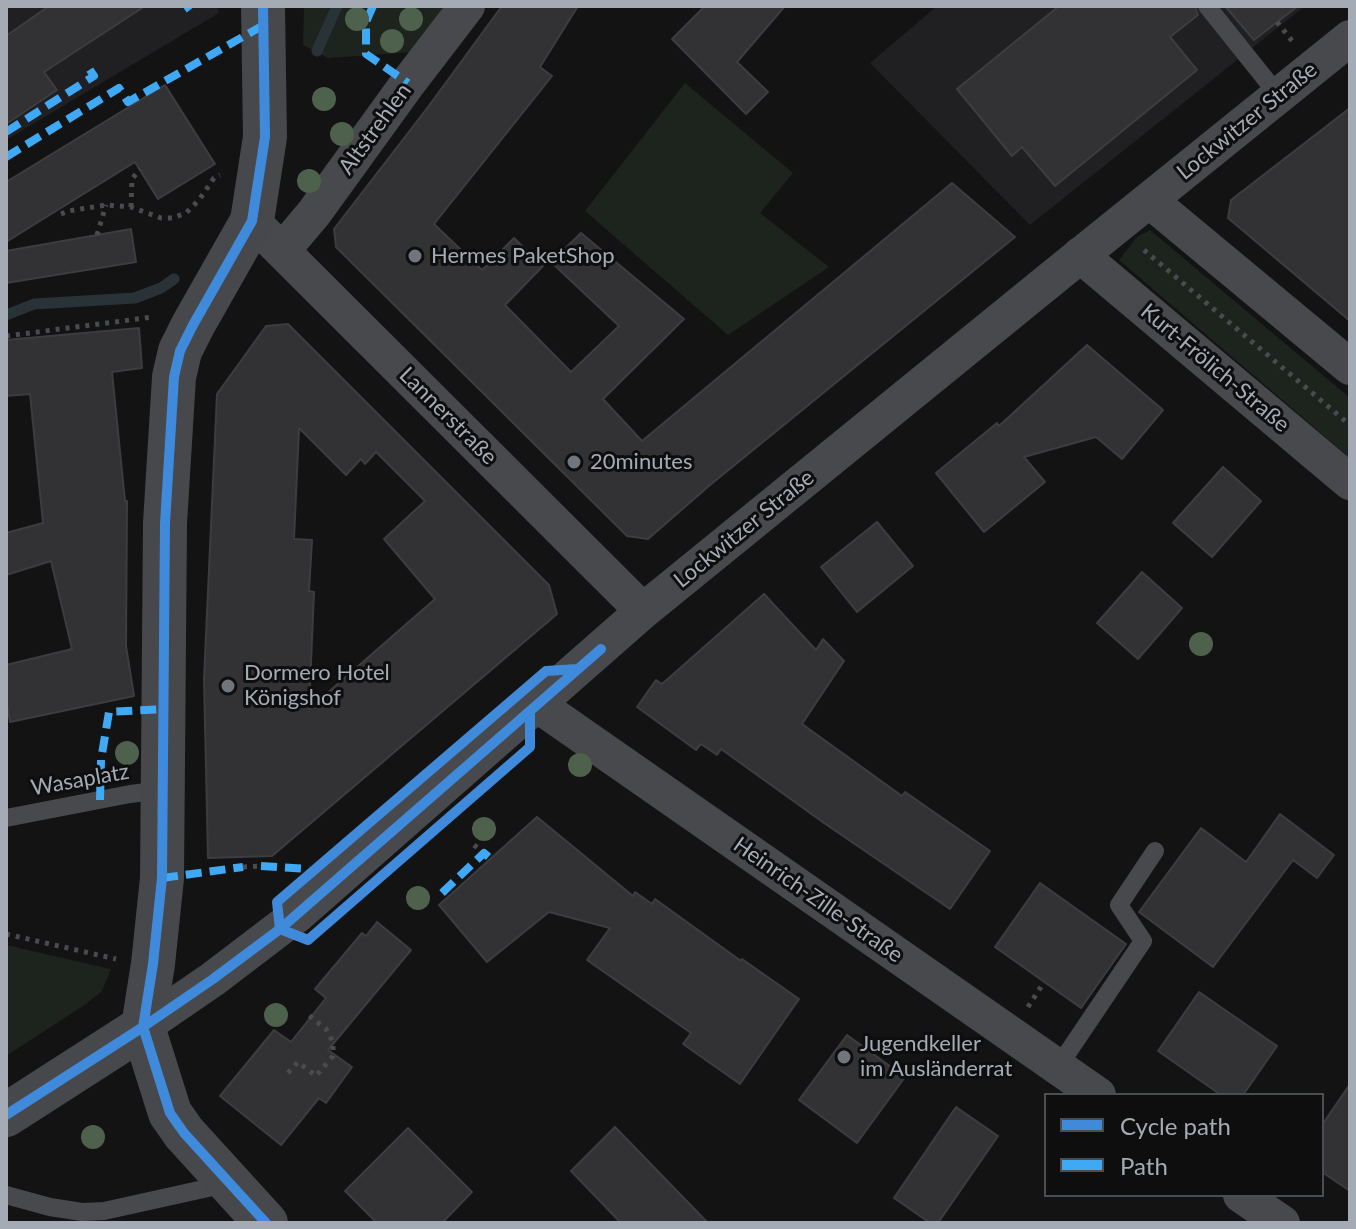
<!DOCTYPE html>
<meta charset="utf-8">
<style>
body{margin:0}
#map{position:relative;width:1356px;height:1229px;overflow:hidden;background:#131314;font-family:Lato,sans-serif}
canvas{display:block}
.frame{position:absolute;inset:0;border:8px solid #a4abb5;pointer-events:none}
.legend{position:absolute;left:1044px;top:1093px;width:280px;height:104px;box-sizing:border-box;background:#0e0e0f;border:2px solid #4a4d51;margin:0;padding:10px 14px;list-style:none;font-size:24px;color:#a4abb5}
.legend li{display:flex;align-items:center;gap:16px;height:40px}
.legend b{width:40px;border:2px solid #4a4d51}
</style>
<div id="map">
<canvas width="1356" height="1229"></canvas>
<div class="frame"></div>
<ul class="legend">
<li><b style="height:10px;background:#408adc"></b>Cycle path</li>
<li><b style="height:10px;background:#3fa9f5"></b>Path</li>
</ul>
</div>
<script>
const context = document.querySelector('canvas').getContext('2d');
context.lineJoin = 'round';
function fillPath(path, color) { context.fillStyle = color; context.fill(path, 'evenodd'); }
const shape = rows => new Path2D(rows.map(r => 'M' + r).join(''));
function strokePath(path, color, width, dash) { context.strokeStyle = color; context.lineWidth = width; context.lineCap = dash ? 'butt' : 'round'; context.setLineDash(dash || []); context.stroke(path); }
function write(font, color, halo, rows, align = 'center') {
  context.font = font + ' Lato,sans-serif'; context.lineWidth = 6; context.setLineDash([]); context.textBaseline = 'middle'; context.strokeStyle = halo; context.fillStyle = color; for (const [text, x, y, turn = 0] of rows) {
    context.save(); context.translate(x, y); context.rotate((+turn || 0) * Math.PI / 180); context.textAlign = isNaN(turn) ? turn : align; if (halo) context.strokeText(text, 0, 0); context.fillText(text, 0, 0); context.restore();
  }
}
fillPath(shape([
 [6,6,217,6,219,13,6,140],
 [937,6,1305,6,1030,225,870,63]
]), '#202022');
fillPath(shape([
 [304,6,444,6,414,52,328,58,303,45],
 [685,83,793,173,760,213,829,267,728,335,585,211],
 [1150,230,1350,398,1350,458,1119,260,1137,237],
 [6,945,111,969,102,991,86,1004,6,1056]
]), '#1d241e');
strokePath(shape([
 [317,51,337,6],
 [6,315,34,304,135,298,161,288,174,279]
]), '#293237', 11);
const building = shape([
 [49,6,145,6,44,72,57,90,6,124,6,36,49,6],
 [502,6,578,6,540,67,552,76,434,224,482,270,514,238,543,266,505,305,571,372,619,326,551,262,581,233,684,319,603,399,642,441,952,183,1015,237,710,485,648,539,627,536,336,247,334,229,428,107,502,6],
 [705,6,785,6,737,62,768,92,746,114,672,39,705,6],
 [1059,6,1195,6,1198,15,1170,37,1197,70,1055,186,1022,147,1012,156,957,89,1059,6],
 [1225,6,1298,6,1254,40,1225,6],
 [165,85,215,164,158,199,135,162,6,242,6,182,165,85],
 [1350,108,1350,321,1228,218,1231,200,1350,108],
 [131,229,136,262,6,283,6,251,131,229],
 [288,324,549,585,557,614,272,856,208,858,204,679,217,394,266,326,288,324],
 [299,428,346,475,361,459,365,464,376,452,425,501,384,539,435,599,309,709,314,592,309,591,312,540,294,539,299,428],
 [139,328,142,368,112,372,125,501,127,501,126,646,134,696,10,722,6,698,6,665,72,649,51,561,6,575,6,533,43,523,30,394,6,396,6,340,139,328],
 [1087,345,1163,410,1122,459,1096,437,1024,457,1045,482,984,532,936,473,997,423,999,426,1087,345],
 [1223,467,1261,501,1212,557,1173,523,1223,467],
 [877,522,913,566,857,612,821,567,877,522],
 [1142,572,1182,608,1138,659,1097,623,1142,572],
 [764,594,816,650,823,639,844,661,802,724,902,796,905,792,990,851,950,909,824,823,721,749,717,755,701,744,696,750,637,707,656,680,662,684,764,594],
 [1280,814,1334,855,1317,878,1293,860,1213,967,1139,912,1201,828,1246,862,1280,814],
 [537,817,633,896,635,892,652,904,655,899,741,961,742,959,799,999,740,1084,683,1044,691,1033,587,960,610,928,549,912,487,962,439,905,537,817],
 [1040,883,1126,944,1081,1008,995,947,1040,883],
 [377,922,411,950,328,1050,352,1067,326,1103,319,1098,281,1145,220,1096,274,1030,291,1042,326,998,315,989,362,933,366,936,377,922],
 [1199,992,1277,1046,1243,1095,1221,1095,1158,1051,1199,992],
 [847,1035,905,1077,857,1143,799,1100,847,1035],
 [1350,1084,1350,1191,1322,1172,1322,1125,1350,1084],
 [956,1107,998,1136,938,1223,930,1223,894,1198,956,1107],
 [615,1127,708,1223,621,1223,571,1171,615,1127],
 [408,1128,472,1192,442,1223,377,1223,345,1191,408,1128]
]);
fillPath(building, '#323234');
strokePath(building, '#3c3d40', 2);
strokePath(shape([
 [1277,22,1293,42],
 [131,207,132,179,140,169],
 [61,214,68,211,106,205,131,207,161,218,172,218,186,213,199,200,214,178,220,175],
 [97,235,106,205],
 [1144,250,1350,425],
 [6,336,153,317],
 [474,845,484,853],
 [243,867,261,866],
 [6,934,116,959],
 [1028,1007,1044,982],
 [288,1073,298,1062,316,1076,333,1056,333,1042,326,1029,306,1013]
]), '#494b4f', 5, [4, 6]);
strokePath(shape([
 [1207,6,1279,96],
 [6,818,130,794,163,790],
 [1058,1067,1143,941,1119,905,1155,851],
 [6,1195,50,1207,82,1212,104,1211,226,1184]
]), '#48494d', 18);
strokePath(shape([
 [1149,200,1350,367],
 [252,221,643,611],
 [282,251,314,213,408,83,467,6],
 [1080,255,1350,482],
 [538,705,1098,1095],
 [143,1027,213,979,297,915,643,611,1061,271,1350,38],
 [1241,1195,1282,1223]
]), '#48494d', 36);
strokePath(shape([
 [263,6,265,137,252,221,193,325,180,351,174,377,165,523,162,878,153,964,143,1027,170,1113,184,1133,266,1223],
 [6,1115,143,1027]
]), '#46484b', 44);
strokePath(shape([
 [6,1101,145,1017,215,969,279,920,637,606,1054,264,1350,29],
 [6,1126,146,1037,289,933,544,710,1087,261,1350,48]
]), '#484a4d', 2);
strokePath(shape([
 [187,6,190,10],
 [373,6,366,22,366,54,408,83],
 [6,132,94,76,88,67],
 [6,157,119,88,128,102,262,26],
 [100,800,101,760,109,712,165,709],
 [261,866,309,869],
 [162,878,243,867],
 [442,893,484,853,491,859]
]), '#3fa9f5', 8, [16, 8]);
strokePath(shape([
 [263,6,265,137,252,221,193,325,180,351,174,377,165,523,162,878,153,964,143,1027,170,1113,184,1133,266,1223],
 [530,712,530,747,308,940,280,929,277,902,546,671,578,669],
 [6,1115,143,1027,213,979,280,929,601,649]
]), '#408adc', 10);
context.fillStyle = '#4d614c';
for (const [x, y] of [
 [357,19],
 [411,19],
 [392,41],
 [324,99],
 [342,134],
 [309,181],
 [1201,644],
 [127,753],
 [580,765],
 [484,829],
 [418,898],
 [276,1015],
 [93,1137]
]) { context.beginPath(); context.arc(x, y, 12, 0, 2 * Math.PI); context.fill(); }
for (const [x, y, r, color] of [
 [415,256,8,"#71767d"],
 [574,462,8,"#71767d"],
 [228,686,8,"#71767d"],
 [844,1057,8,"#71767d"]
]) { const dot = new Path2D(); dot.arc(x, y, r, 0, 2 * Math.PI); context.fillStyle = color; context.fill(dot); strokePath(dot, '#0e0e0f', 3); }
write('22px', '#a4abb5', '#0e0e0f', [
 ["Lockwitzer Straße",1247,121,-39],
 ["Altstrehlen",375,129,-54],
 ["Kurt-Frölich-Straße",1215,368,40],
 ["Lannerstraße",448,416,45],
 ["Lockwitzer Straße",744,529,-39],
 ["Wasaplatz",80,780,-10],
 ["Heinrich-Zille-Straße",818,900,35]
]);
write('22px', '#a4abb5', '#0e0e0f', [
 ["Hermes PaketShop",431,256],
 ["20minutes",590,462],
 ["Dormero Hotel",244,673],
 ["Königshof",244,698],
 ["Jugendkeller",860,1044],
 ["im Ausländerrat",860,1069]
], 'left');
</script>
